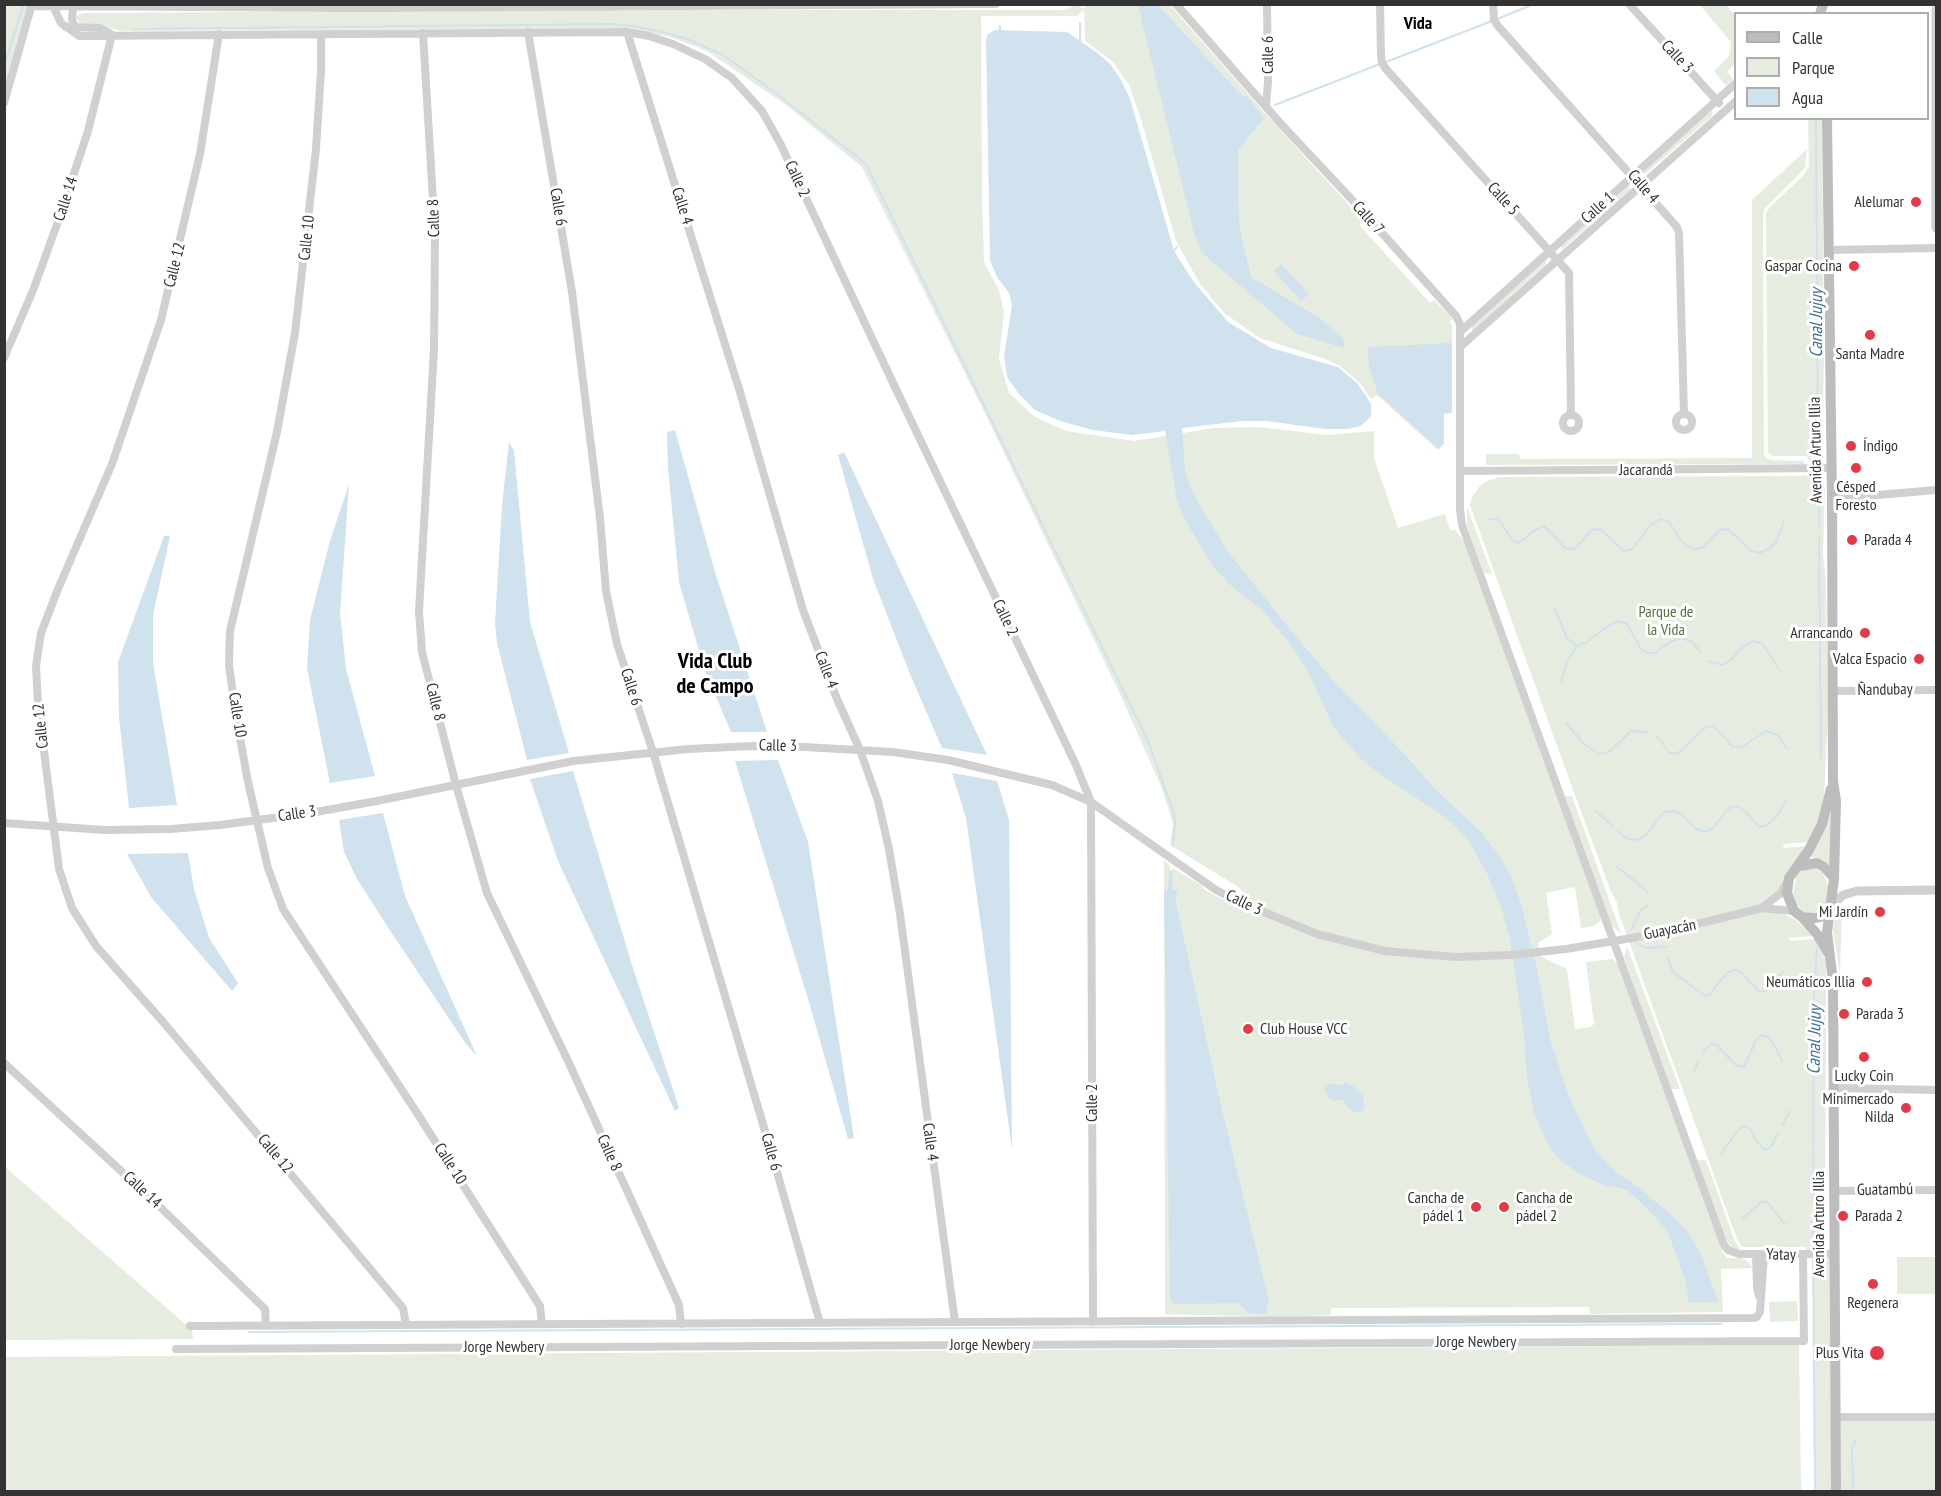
<!DOCTYPE html>
<meta charset="utf-8">
<style>
body{margin:0}
#map{position:relative;width:1941px;height:1496px;overflow:hidden;background:#fff;font-family:"PT Sans Narrow",sans-serif}
canvas{display:block}
.frame{position:absolute;inset:0;border:6px solid #333;pointer-events:none}
.legend{position:absolute;left:1734px;top:12px;width:195px;height:108px;box-sizing:border-box;background:#fff;border:2px solid #adadad;margin:0;padding:8px 10px;list-style:none;font-size:18px;color:#333}
.legend li{display:flex;align-items:center;gap:12px;height:30px}
.legend b{width:30px;border:2px solid #adadad}
</style>
<div id="map">
<canvas width="1941" height="1496"></canvas>
<div class="frame"></div>
<ul class="legend">
<li><b style="height:8px;background:#bdbdbd"></b>Calle</li>
<li><b style="height:16px;background:#e6ecdf"></b>Parque</li>
<li><b style="height:16px;background:#cfe2ee"></b>Agua</li>
</ul>
</div>
<script>
const context = document.querySelector('canvas').getContext('2d');
context.lineJoin = 'round';
function fillPath(path, color) { context.fillStyle = color; context.fill(path, 'evenodd'); }
const shape = rows => new Path2D(rows.map(r => 'M' + r).join(''));
function strokePath(path, color, width, dash) { context.strokeStyle = color; context.lineWidth = width; context.lineCap = dash ? 'butt' : 'round'; context.setLineDash(dash || []); context.stroke(path); }
function write(font, color, halo, rows, align = 'center') {
  context.font = font + ' "PT Sans Narrow",sans-serif'; context.lineWidth = 6; context.setLineDash([]); context.textBaseline = 'middle'; context.strokeStyle = halo; context.fillStyle = color; for (const [text, x, y, turn = 0] of rows) {
    context.save(); context.translate(x, y); context.rotate((+turn || 0) * Math.PI / 180); context.textAlign = isNaN(turn) ? turn : align; if (halo) context.strokeText(text, 0, 0); context.fillText(text, 0, 0); context.restore();
  }
}
fillPath(shape([
 [5,5,32,5,5,103],
 [1077,5,1084,9,1085,5,1170,5,1263,111,1361,218,1360,226,1430,303,1434,300,1453,319,1449,322,1452,325,1452,413,1444,414,1444,443,1438,450,1377,395,1371,399,1360,383,1340,366,1325,359,1260,338,1224,313,1200,284,1176,241,1140,116,1129,85,1113,62,1085,41,1084,10,1077,16,981,16,982,195,984,262,999,290,1004,313,999,359,1009,393,1035,417,1066,431,1134,441,1214,428,1259,427,1327,435,1374,431,1374,458,1398,528,1445,514,1450,530,1455,530,1464,541,1601,917,1600,921,1594,926,1581,928,1575,887,1546,893,1552,934,1538,943,1540,956,1567,969,1575,1029,1590,1027,1594,1024,1586,962,1612,959,1619,964,1722,1251,1727,1258,1742,1258,1752,1266,1752,1268,1721,1269,1723,1312,1590,1314,1589,1307,1331,1308,1331,1315,1274,1317,1165,1314,1164,860,1170,866,1170,870,1173,870,1173,868,1201,885,1205,890,1242,910,1256,915,1240,888,1170,845,1173,823,1161,786,1120,694,983,409,862,167,786,105,707,51,670,37,630,28,121,31,102,26,81,25,76,18,78,15,84,13,563,10,1064,10],
 [1700,5,1726,5,1735,15,1735,67,1734,65,1727,72,1733,79,1726,86,1714,71,1729,56,1731,42],
 [1712,110,1713,115,1644,175,1644,171],
 [1808,119,1822,119,1824,358,1822,451,1820,456,1809,462,1807,456,1773,456,1768,453,1766,213,1770,207,1803,176,1809,166],
 [1807,149,1805,168,1764,209,1763,221,1764,456,1770,460,1804,461,1804,464,1486,465,1486,454,1519,454,1520,459,1752,458,1752,200],
 [1628,186,1631,189,1561,250,1561,246],
 [1546,260,1546,264,1472,331,1472,326],
 [1809,473,1820,477,1825,489,1823,553,1826,583,1828,713,1824,798,1822,811,1810,842,1784,844,1783,848,1809,846,1780,888,1767,900,1777,912,1795,919,1813,936,1789,938,1791,941,1815,939,1826,962,1825,1241,1821,1248,1817,1250,1806,1250,1806,1247,1742,1247,1737,1239,1619,914,1617,903,1610,889,1576,798,1470,505,1472,497,1479,487,1485,482,1499,477,1801,476,1808,475],
 [1467,503,1467,507,1492,574,1484,573,1473,543,1467,525],
 [1565,796,1572,796,1621,933,1614,928,1610,921],
 [1832,809,1830,864,1829,864,1818,858,1810,857],
 [1812,867,1822,872,1829,887,1826,903,1822,908,1813,913,1804,912,1800,909,1796,904,1793,893,1797,875,1801,870],
 [1842,902,1840,975,1833,930,1835,914],
 [1627,947,1628,949,1680,1089,1671,1089,1624,957],
 [1696,1160,1706,1160,1734,1239,1740,1250,1733,1248,1727,1241],
 [4,1166,192,1330,193,1339,5,1340],
 [1834,1254,1836,1417,1936,1417,1936,1491,1815,1491,1813,1260],
 [1897,1257,1936,1257,1936,1294,1897,1294],
 [1797,1301,1798,1321,1770,1322,1769,1302],
 [1799,1345,1801,1491,5,1491,5,1357]
]), '#e6ecdf');
fillPath(shape([
 [1138,5,1158,5,1243,97,1246,95,1264,118,1238,150,1239,225,1251,277,1318,317,1343,338,1344,348,1297,334,1201,252,1194,233],
 [995,30,1067,32,1099,54,1111,65,1121,80,1130,99,1174,251,1193,281,1228,322,1271,348,1338,367,1357,383,1366,396,1371,405,1371,416,1361,426,1348,429,1325,429,1267,421,1242,421,1182,428,1185,471,1192,492,1228,552,1289,628,1330,677,1407,757,1436,790,1482,833,1498,854,1512,878,1522,907,1537,969,1550,1039,1568,1094,1579,1118,1595,1150,1617,1173,1638,1187,1670,1214,1687,1231,1702,1256,1718,1302,1689,1302,1685,1279,1667,1230,1638,1199,1625,1189,1605,1185,1581,1175,1559,1159,1548,1144,1534,1113,1527,1077,1524,1034,1510,939,1502,909,1486,871,1466,837,1454,825,1438,812,1381,775,1359,757,1333,726,1310,676,1294,649,1263,611,1228,583,1211,563,1185,520,1177,500,1165,431,1132,435,1093,430,1060,421,1035,410,1019,394,1007,377,1004,356,1012,306,1009,293,997,277,990,260,986,40,988,34],
 [1281,264,1309,294,1301,301,1274,271],
 [1452,343,1452,413,1444,413,1444,443,1439,449,1378,394,1369,367,1368,351,1369,347],
 [675,430,715,572,767,732,731,732,705,671,679,582,668,468,667,432],
 [509,442,514,451,530,622,569,753,527,760,497,643,495,623,502,505],
 [844,452,987,755,942,748,910,674,873,579,838,455],
 [349,484,340,613,346,669,375,776,330,783,307,668,310,620,330,541],
 [164,536,170,536,153,615,153,663,177,805,129,808,119,717,118,662],
 [778,760,808,842,854,1138,848,1139,809,1002,735,761],
 [573,771,632,965,679,1108,675,1111,558,861,530,779],
 [952,773,997,781,1009,820,1012,1149,966,818],
 [383,813,405,896,477,1056,466,1044,391,932,357,879,344,852,339,820],
 [188,853,194,889,209,938,238,983,232,991,151,897,127,854],
 [1170,870,1173,871,1172,889,1177,891,1176,903,1220,1101,1269,1301,1266,1314,1247,1313,1239,1303,1174,1304,1170,1300,1164,892,1168,889],
 [1329,1084,1342,1085,1346,1083,1353,1086,1363,1096,1364,1106,1363,1111,1356,1113,1348,1108,1343,1100,1332,1100,1329,1098,1324,1089]
]), '#cfe2ee');
strokePath(shape([
 [1497,19,1534,4],
 [134,29,611,24,632,26,659,31,690,40,723,55,777,94,866,164,1148,741,1174,814,1175,824,1173,845],
 [1000,31,1000,26],
 [1080,44,1080,23],
 [1386,62,1492,21],
 [4,66,24,4],
 [1275,105,1380,64],
 [1816,118,1818,456],
 [1174,251,1177,247],
 [1819,480,1819,527],
 [1489,519,1499,520,1513,541,1519,543,1535,530,1544,526,1566,549,1574,549,1592,530,1600,529,1624,551,1632,549,1650,526,1660,519,1668,521,1683,543,1692,549,1702,548,1720,530,1728,529,1751,551,1759,553,1769,549,1777,541,1784,521],
 [1819,537,1821,759],
 [1555,609,1567,638,1576,646,1587,642,1605,628,1618,621,1627,624,1641,649,1648,653,1655,653,1670,642,1682,638,1692,642,1701,653],
 [1708,661,1723,665,1732,659,1742,647,1753,641,1762,643,1780,671],
 [1561,682,1568,660,1576,647],
 [1566,723,1584,744,1599,754,1609,752,1631,731,1648,732],
 [1656,737,1662,742,1669,753,1677,754,1706,727,1714,726,1732,746,1742,747,1766,731,1778,735,1787,749],
 [1596,811,1612,826],
 [1618,831,1626,838,1636,840,1645,836,1664,812,1674,811,1681,814,1696,829,1705,832,1713,828,1729,808,1736,806,1745,811,1759,827,1767,825,1777,816,1786,801],
 [1616,866,1645,889,1648,894],
 [1631,930,1641,910,1649,904],
 [1636,943,1645,948,1666,947],
 [1667,956,1673,972,1704,995,1709,995,1728,972,1735,970,1741,972,1759,992,1765,991,1784,971],
 [1703,1054,1707,1047,1712,1044,1716,1045,1737,1066,1744,1067,1756,1040,1762,1035,1768,1037,1773,1043,1783,1062],
 [1694,1071,1698,1062],
 [1782,1125,1790,1111],
 [1721,1153,1741,1127,1746,1126,1751,1130,1755,1139,1764,1149,1769,1149,1772,1145,1777,1135],
 [1813,1203,1814,994,1817,948],
 [1813,1212,1813,1248],
 [1742,1219,1761,1202,1767,1202,1785,1224],
 [1813,1260,1815,1492],
 [249,1332,1721,1324],
 [1853,1492,1852,1448,1856,1440]
]), '#cfe2ee', 2);
strokePath(shape([
 [1176,4,1281,124,1356,204,1456,316,1460,324,1460,509,1462,525,1724,1245,1728,1250,1739,1254,1834,1254],
 [1380,4,1381,56,1382,63,1386,69,1569,273,1571,415],
 [1493,4,1494,20,1498,26,1677,227,1679,233,1684,414],
 [1629,4,1719,103],
 [32,6,356,8,996,4],
 [53,6,61,23,79,36,627,32,649,36,673,44,705,59,732,78,762,111,781,145,894,385,1076,765,1091,802,1093,1322],
 [73,7,72,20,75,27],
 [66,27,100,28,111,34],
 [528,32,572,292,600,518,606,591,617,644,653,752,775,1165,820,1323],
 [627,32,740,392,803,610,837,699,860,750,878,801,889,849,900,914,955,1322],
 [423,33,435,234,434,349,419,611,422,652,456,785,487,893,569,1063,679,1305,681,1324],
 [219,34,200,154,161,320,112,464,58,589,41,633,36,666,38,704,59,869,72,908,96,946,164,1023,403,1308,406,1325],
 [321,34,321,71,316,149,295,333,277,432,230,631,229,665,236,716,248,782,268,868,283,909,419,1116,540,1306,542,1324],
 [4,103,32,4],
 [1266,106,1268,82,1267,4],
 [1829,250,1936,248],
 [1460,332,1736,83],
 [1460,347,1736,101],
 [4,358,34,288,60,216,88,131,112,35],
 '1676 422a8 8 0 1 1 16 0a8 8 0 1 1-16 0Z',
 '1563 423a8 8 0 1 1 16 0a8 8 0 1 1-16 0Z',
 [1461,471,1832,468],
 [1832,496,1855,497,1936,490],
 [1833,691,1936,690],
 [4,823,104,830,171,829,220,825,310,813,377,801,573,761,688,749,753,746,804,747,893,752,948,760,1052,785,1091,802,1216,890,1235,900,1317,934,1385,951,1456,957,1511,955,1566,949,1661,933,1762,908,1794,911],
 [1763,907,1781,893,1786,884],
 [4,1063,159,1206,265,1309,266,1325],
 [1833,1088,1936,1090],
 [1834,1191,1936,1190],
 [1756,1254,1757,1288,1759,1296],
 [190,1326,1753,1318,1757,1317,1760,1312,1764,1255],
 [176,1349,1804,1341,1803,1255],
 [1836,1417,1936,1417]
]), '#d0d0d0', 8);
strokePath(shape([
 [1936,10,1936,228],
 [1831,906,1843,895,1857,891,1936,890]
]), '#d0d0d0', 9);
strokePath(shape([
 [1820,14,1823,4],
 [1827,118,1832,496,1833,781,1836,801,1834,879,1827,932,1833,982,1836,1492],
 [1799,866,1817,863,1824,867,1834,878],
 [1830,908,1820,917,1814,918,1802,917,1794,911,1787,893,1789,878,1809,850,1822,824,1831,789],
 [1802,917,1817,934,1828,953]
]), '#bdbdbd', 10);
for (const [x, y, r, color] of [
 [1916,202,6,"#e63946"],
 [1854,266,6,"#e63946"],
 [1870,335,6,"#e63946"],
 [1851,446,6,"#e63946"],
 [1856,468,6,"#e63946"],
 [1852,540,6,"#e63946"],
 [1865,633,6,"#e63946"],
 [1919,659,6,"#e63946"],
 [1880,912,6,"#e63946"],
 [1867,982,6,"#e63946"],
 [1844,1014,6,"#e63946"],
 [1248,1029,6,"#e63946"],
 [1864,1057,6,"#e63946"],
 [1906,1108,6,"#e63946"],
 [1476,1207,6,"#e63946"],
 [1504,1207,6,"#e63946"],
 [1843,1216,6,"#e63946"],
 [1873,1284,6,"#e63946"],
 [1877,1353,8,"#e63946"]
]) { const dot = new Path2D(); dot.arc(x, y, r, 0, 2 * Math.PI); context.fillStyle = color; context.fill(dot); strokePath(dot, '#fff', 2); }
write('16px', '#333', '#fff', [
 ["Calle 6",1268,55,-90],
 ["Calle 3",1677,57,47],
 ["Calle 2",797,179,65],
 ["Calle 4",1643,187,49],
 ["Calle 14",66,199,-72],
 ["Calle 5",1503,199,48],
 ["Calle 4",682,206,72],
 ["Calle 6",558,207,80],
 ["Calle 1",1598,208,-42],
 ["Calle 8",434,218,-92],
 ["Calle 7",1368,218,48],
 ["Calle 10",307,238,-84],
 ["Calle 12",175,265,-76],
 ["Avenida Arturo Illia",1816,450,-91],
 ["Jacarandá",1646,470],
 ["Calle 2",1005,618,64],
 ["Calle 4",826,670,69],
 ["Calle 6",631,687,72],
 ["Ñandubay",1885,690,-1],
 ["Calle 8",435,702,76],
 ["Calle 10",237,715,81],
 ["Calle 12",41,726,-96],
 ["Calle 3",778,746,1],
 ["Calle 3",297,814,-8],
 ["Calle 3",1244,903,26],
 ["Guayacán",1670,930,-11],
 ["Calle 2",1092,1103,-90],
 ["Calle 4",930,1142,82],
 ["Calle 6",771,1152,74],
 ["Calle 8",609,1153,66],
 ["Calle 12",275,1154,50],
 ["Calle 10",450,1164,57],
 ["Calle 14",142,1190,43],
 ["Guatambú",1885,1190,-1],
 ["Avenida Arturo Illia",1819,1224,-90],
 ["Yatay",1781,1255,1],
 ["Jorge Newbery",1476,1342],
 ["Jorge Newbery",990,1345],
 ["Jorge Newbery",504,1347]
]);
write('16px', '#333', '#fff', [
 ["Alelumar",1904,202],
 ["Gaspar Cocina",1842,266],
 ["Santa Madre",1870,354,"center"],
 ["Índigo",1863,446,"left"],
 ["Césped",1856,487,"center"],
 ["Foresto",1856,505,"center"],
 ["Parada 4",1864,540,"left"],
 ["Arrancando",1853,633],
 ["Valca Espacio",1907,659],
 ["Mi Jardín",1868,912],
 ["Neumáticos Illia",1855,982],
 ["Parada 3",1856,1014,"left"],
 ["Club House VCC",1260,1029,"left"],
 ["Lucky Coin",1864,1076,"center"],
 ["Minimercado",1894,1099],
 ["Nilda",1894,1117],
 ["Cancha de",1464,1198],
 ["pádel 1",1464,1216],
 ["Cancha de",1516,1198,"left"],
 ["pádel 2",1516,1216,"left"],
 ["Parada 2",1855,1216,"left"],
 ["Regenera",1873,1303,"center"],
 ["Plus Vita",1864,1353]
], 'right');
write('16px', '#56703f', '#fff', [
 ["Parque de",1666,612],
 ["la Vida",1666,630]
]);
write('bold 18px', '#000', '#fff', [
 ["Vida",1418,24]
]);
write('italic 18px', '#3f7597', '#fff', [
 ["Canal Jujuy",1817,323,-90],
 ["Canal Jujuy",1815,1040,-89]
]);
write('bold 22px', '#000', '#fff', [
 ["Vida Club",715,662],
 ["de Campo",715,687]
]);
</script>
